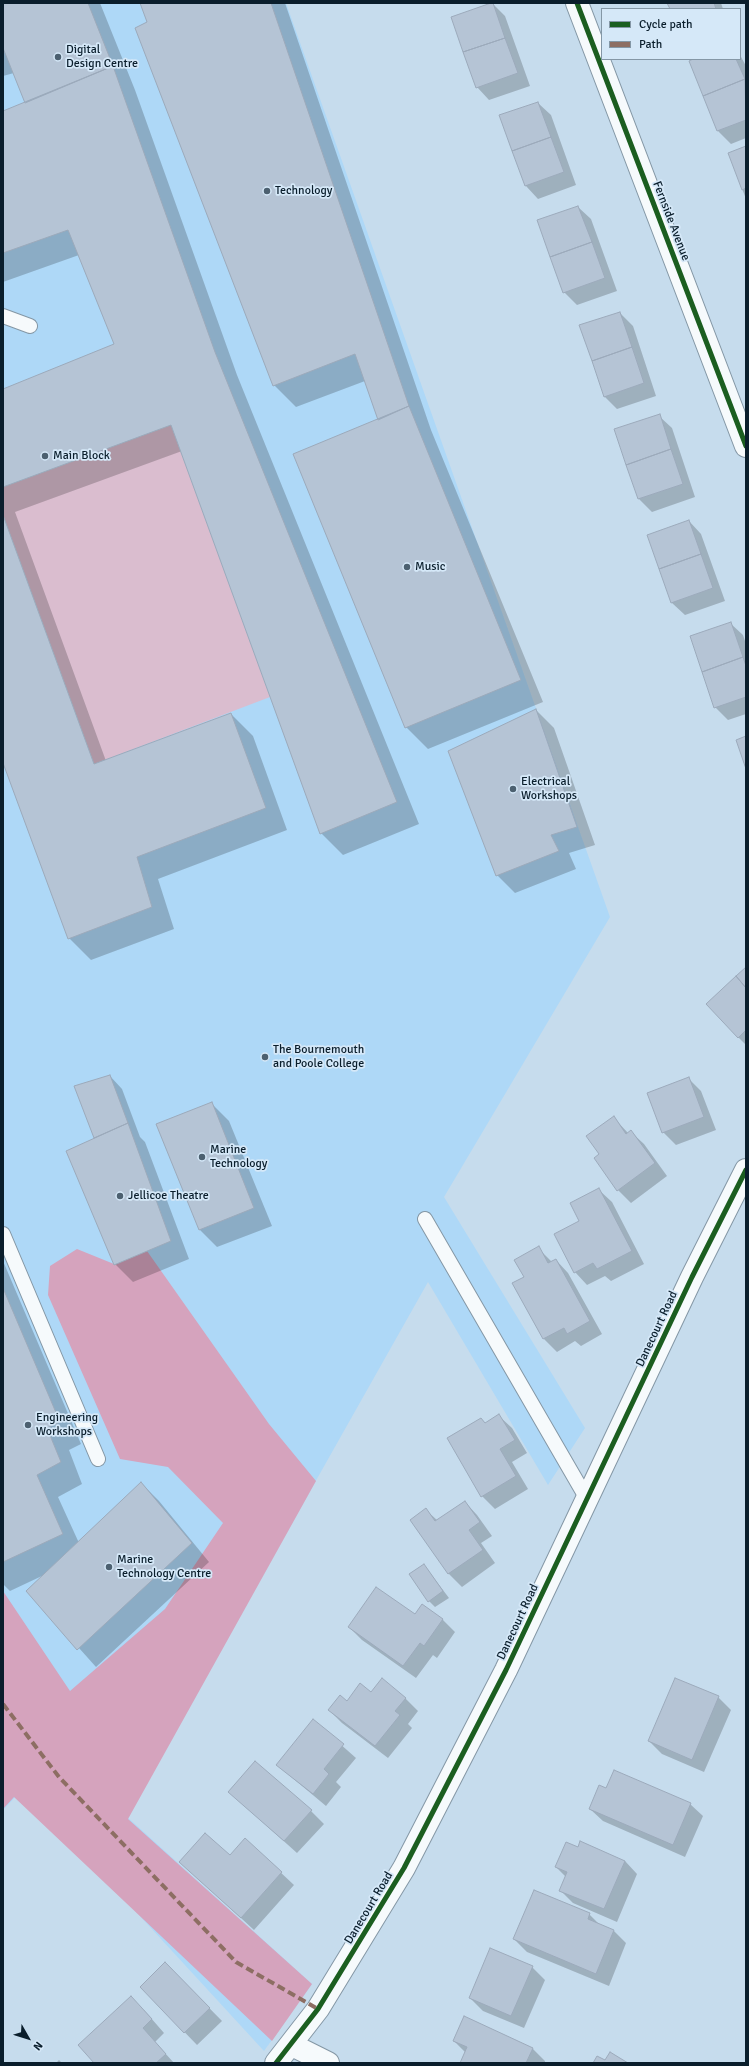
<!DOCTYPE html>
<style>
body{margin:0}
#map{position:relative;width:749px;height:2066px;overflow:hidden;background:#c6dced;font-family:Signika,sans-serif}
canvas{display:block}
.frame{position:absolute;inset:0;border:4px solid #0a1e2c;pointer-events:none}
.legend{position:absolute;left:601px;top:8px;width:140px;height:52px;box-sizing:border-box;background:#d5e8f8;border:1px solid #8497a6;margin:0;padding:5px 7px;list-style:none;font-size:12px;color:#0a1e2c}
.legend li{display:flex;align-items:center;gap:8px;height:20px}
.legend b{width:20px;border:1px solid #8497a6}
.north{position:absolute;left:8px;top:2018px;width:40px;height:40px;-webkit-text-stroke:3px #d5e8f8;paint-order:stroke;rotate:129deg;font-size:11px;font-weight:700;line-height:16px;text-align:center;color:#0a1e2c}
.north::after{content:'';display:block;margin:auto;width:14px;height:18px;background:#0a1e2c;clip-path:polygon(50% 0,100% 100%,50% 72%,0 100%)}
</style>
<div id="map">
<canvas width="749" height="2066"></canvas>
<div class="frame"></div>
<ul class="legend">
<li><b style="height:5px;background:#1b5e20"></b>Cycle path</li>
<li><b style="height:5px;background:#8d6e63"></b>Path</li>
</ul>
<div class="north">N</div>
</div>
<script>
const context = document.querySelector('canvas').getContext('2d');
context.lineJoin = 'round';
function fillPath(path, color) { context.fillStyle = color; context.fill(path, 'evenodd'); }
const shape = rows => new Path2D(rows.map(r => 'M' + r).join(''));
function strokePath(path, color, width, dash) { context.strokeStyle = color; context.lineWidth = width; context.lineCap = dash ? 'butt' : 'round'; context.setLineDash(dash || []); context.stroke(path); }
function write(font, color, halo, rows, align = 'center') {
  context.font = font + ' Signika,sans-serif'; context.lineWidth = 3.5; context.setLineDash([]); context.textBaseline = 'middle'; context.strokeStyle = halo; context.fillStyle = color; for (const [text, x, y, turn = 0] of rows) {
    context.save(); context.translate(x, y); context.rotate((+turn || 0) * Math.PI / 180); context.textAlign = isNaN(turn) ? turn : align; if (halo) context.strokeText(text, 0, 0); context.fillText(text, 0, 0); context.restore();
  }
}
fillPath(shape([
 [3,3,286,3,610,917,444,1197,585,1428,548,1485,428,1282,182,1718,125,1815,312,1984,264,2051,23,1789,3,1810]
]), '#aed8f7');
fillPath(shape([
 [171,425,270,697,94,764,3,515,3,487]
]), '#dabdcf');
fillPath(shape([
 [77,1249,114,1264,147,1251,269,1424,316,1481,128,1819,312,1984,272,2041,14,1797,3,1809,3,1591,70,1691,165,1609,223,1523,168,1467,120,1459,48,1295,50,1266]
]), '#d5a3bd');
fillPath(shape([
 [3,3,100,3,135,90,237,375,419,824,343,855,321,833,182,451,15,512,106,761,231,714,253,736,287,830,158,879,174,929,91,960,69,938,3,760,3,390,116,345,79,255,3,282,3,113,27,104,14,73,3,76],
 [141,3,285,3,431,430,543,702,428,749,406,727,379,420,365,381,296,407,274,385],
 [492,3,505,16,530,86,489,100,477,87],
 [669,3,721,3,723,9,671,9],
 [740,55,746,66,746,138,731,144,718,131,690,61,695,59,740,59],
 [538,103,551,115,576,185,538,199,526,186,501,116],
 [746,148,746,199,729,154],
 [578,207,591,219,617,291,577,305,564,292],
 [620,313,633,326,656,396,617,409,604,396],
 [659,416,672,428,695,497,652,512,639,499,616,430],
 [689,521,701,534,725,601,685,615,672,603,648,536],
 [730,623,743,635,746,644,746,714,728,720,715,707],
 [536,710,554,728,595,845,569,853,576,869,515,893,497,875],
 [746,968,746,1045,738,1037],
 [110,1076,122,1089,140,1137,145,1142,189,1259,133,1282,115,1264,94,1137],
 [688,1078,701,1091,716,1130,676,1145,663,1132],
 [211,1103,229,1121,272,1226,217,1247,199,1229],
 [614,1118,628,1133,631,1132,644,1144,667,1176,631,1203,618,1190,601,1154],
 [599,1190,612,1202,644,1264,611,1281,605,1276,587,1285,575,1272,581,1222],
 [538,1248,552,1262,556,1260,568,1273,602,1334,581,1346,575,1341,557,1352,544,1339,513,1284,525,1278],
 [3,1261,81,1444,69,1450,82,1484,58,1497,79,1543,141,1483,159,1501,209,1562,96,1667,28,1591,44,1575,10,1591,3,1584],
 [499,1416,512,1428,527,1453,512,1462,528,1489,495,1509,482,1496,481,1419,486,1424],
 [465,1502,477,1515,492,1536,481,1543,495,1563,462,1587,449,1574,412,1520,426,1510,438,1521],
 [424,1565,449,1598,435,1607,429,1601],
 [422,1605,443,1620,455,1632,437,1658,433,1655,416,1678,362,1640,349,1627,415,1615],
 [371,1694,405,1698,418,1711,408,1724,412,1728,388,1758,342,1723,329,1710],
 [718,1697,731,1710,704,1772,662,1754,649,1741],
 [313,1720,356,1758,336,1782,341,1787,326,1806,277,1765],
 [607,1789,690,1804,703,1816,685,1857,603,1821,590,1809],
 [229,1792,311,1811,324,1824,297,1853],
 [245,1839,294,1885,254,1930,180,1862,230,1856],
 [578,1848,625,1861,637,1874,617,1922,573,1903,560,1890,566,1877,556,1867],
 [589,1914,600,1925,614,1931,626,1943,609,1986,527,1952,514,1939],
 [165,1963,222,2021,197,2045,141,1987],
 [532,1967,545,1980,524,2028,483,2011,470,1998],
 [144,2010,164,2033,155,2042,174,2063,96,2063],
 [454,2041,533,2049,545,2061,545,2063,461,2063,466,2053],
 [59,2060,62,2063,56,2063]
]), '#0003');
const building = shape([
 [3,3,88,3,113,66,25,103,3,48,3,3],
 [140,3,271,3,409,406,378,420,355,354,273,386,135,28,147,22,140,3],
 [491,3,493,3,505,38,463,52,451,17,491,3],
 [667,3,714,3,716,9,670,9,667,3],
 [505,38,518,73,476,88,463,52,505,38],
 [693,59,736,59,745,79,703,96,689,61,693,59],
 [113,66,215,352,397,802,320,834,171,425,3,487,3,389,114,344,68,230,3,253,3,111,113,66],
 [745,79,746,120,717,131,703,96,745,79],
 [538,102,551,137,512,151,499,115,538,102],
 [551,137,564,172,525,186,512,151,551,137],
 [746,146,746,188,742,190,728,153,746,146],
 [578,206,592,242,550,257,537,220,578,206],
 [592,242,605,278,563,293,550,257,592,242],
 [620,312,632,347,592,361,579,325,620,312],
 [632,347,644,383,604,397,592,361,632,347],
 [409,406,521,680,405,728,293,454,409,406],
 [660,414,671,449,626,465,614,429,660,414],
 [671,449,683,484,638,499,626,465,671,449],
 [3,515,94,764,231,713,266,808,137,857,152,907,68,939,3,763,3,515],
 [689,520,701,554,659,569,647,535,689,520],
 [701,554,713,588,671,603,659,569,701,554],
 [731,622,743,657,702,672,690,636,731,622],
 [743,657,746,666,746,697,714,708,702,672,743,657],
 [536,709,577,827,551,835,559,851,496,876,448,751,536,709],
 [746,736,746,769,736,740,746,736],
 [746,967,746,988,736,976,746,967],
 [736,976,746,988,746,1030,738,1038,706,1004,736,976],
 [110,1075,128,1123,94,1138,74,1086,110,1075],
 [689,1077,704,1117,662,1133,647,1093,689,1077],
 [212,1102,254,1208,199,1230,156,1124,212,1102],
 [614,1116,626,1134,631,1130,655,1163,617,1191,594,1158,599,1154,586,1136,614,1116],
 [128,1123,171,1241,114,1265,66,1151,128,1123],
 [599,1188,632,1251,597,1269,593,1263,574,1273,554,1234,579,1221,570,1203,599,1188],
 [539,1246,548,1263,556,1259,590,1321,567,1334,564,1328,543,1339,512,1283,524,1277,514,1260,539,1246],
 [3,1288,60,1422,47,1428,61,1462,37,1475,63,1534,3,1562,3,1288],
 [499,1414,515,1440,500,1449,516,1476,481,1497,447,1438,481,1418,485,1423,499,1414],
 [141,1482,192,1543,77,1650,26,1591,141,1482],
 [465,1501,480,1522,469,1530,483,1550,448,1574,410,1520,426,1508,435,1521,465,1501],
 [424,1564,443,1591,428,1602,409,1574,424,1564],
 [376,1587,415,1614,422,1604,443,1619,424,1646,420,1643,403,1666,348,1627,376,1587],
 [382,1678,406,1698,395,1711,400,1715,375,1746,328,1710,340,1695,347,1701,360,1683,371,1692,382,1678],
 [675,1678,719,1696,692,1760,648,1741,675,1678],
 [313,1719,344,1744,324,1769,329,1774,313,1794,276,1765,313,1719],
 [255,1761,312,1810,284,1841,228,1792,255,1761],
 [614,1770,691,1803,673,1845,589,1809,599,1785,606,1788,614,1770],
 [205,1833,230,1855,245,1838,282,1872,241,1918,179,1862,205,1833],
 [580,1841,625,1861,604,1909,559,1891,567,1872,555,1867,566,1842,578,1847,580,1841],
 [534,1890,590,1913,588,1919,614,1930,596,1974,513,1939,534,1890],
 [490,1948,533,1966,511,2016,469,1998,490,1948],
 [165,1962,210,2008,184,2033,140,1987,165,1962],
 [131,1996,152,2019,143,2028,166,2054,156,2063,94,2063,78,2045,131,1996],
 [464,2016,533,2048,526,2063,460,2063,467,2047,453,2041,464,2016],
 [610,2052,628,2063,593,2063,597,2056,605,2060,610,2052]
]);
fillPath(building, '#b5c4d5');
strokePath(building, '#9caabb', 1);
const service = shape([
 [3,316,30,326],
 [425,1219,587,1499],
 [3,1234,98,1459]
]);
const minor = shape([
 [577,3,746,446],
 [292,2045,328,2063],
 [276,2063,318,2009,404,1868,506,1670,692,1277,746,1170]
]);
strokePath(service, '#8497a5', 16);
strokePath(minor, '#8497a5', 24);
strokePath(service, '#f6fafc', 14);
strokePath(minor, '#f6fafc', 22);
strokePath(shape([
 [3,1704,59,1777,236,1962,318,2009]
]), '#8d6e63', 4, [8, 4]);
strokePath(shape([
 [577,3,746,446],
 [276,2063,318,2009,404,1868,506,1670,692,1277,746,1170]
]), '#1b5e20', 5);
for (const [x, y, r, color] of [
 [58,57,4,"#4c6070"],
 [267,191,4,"#4c6070"],
 [45,456,4,"#4c6070"],
 [407,567,4,"#4c6070"],
 [513,789,4,"#4c6070"],
 [265,1057,4,"#4c6070"],
 [202,1157,4,"#4c6070"],
 [120,1196,4,"#4c6070"],
 [28,1425,4,"#4c6070"],
 [109,1567,4,"#4c6070"]
]) { const dot = new Path2D(); dot.arc(x, y, r, 0, 2 * Math.PI); context.fillStyle = color; context.fill(dot); strokePath(dot, '#d5e8f8', 1.5); }
write('12px', '#0a1e2c', '#d5e8f8', [
 ["Digital",66,50],
 ["Design Centre",66,64],
 ["Technology",275,191],
 ["Main Block",53,456],
 ["Music",415,567],
 ["Electrical",521,782],
 ["Workshops",521,796],
 ["The Bournemouth",273,1050],
 ["and Poole College",273,1064],
 ["Marine",210,1150],
 ["Technology",210,1164],
 ["Jellicoe Theatre",128,1196],
 ["Engineering",36,1418],
 ["Workshops",36,1432],
 ["Marine",117,1560],
 ["Technology Centre",117,1574]
], 'left');
write('12px', '#0a1e2c', '#d5e8f8', [
 ["Fernside Avenue",671,221,69],
 ["Danecourt Road",657,1329,-65],
 ["Danecourt Road",518,1622,-65],
 ["Danecourt Road",369,1908,-59]
]);
</script>
